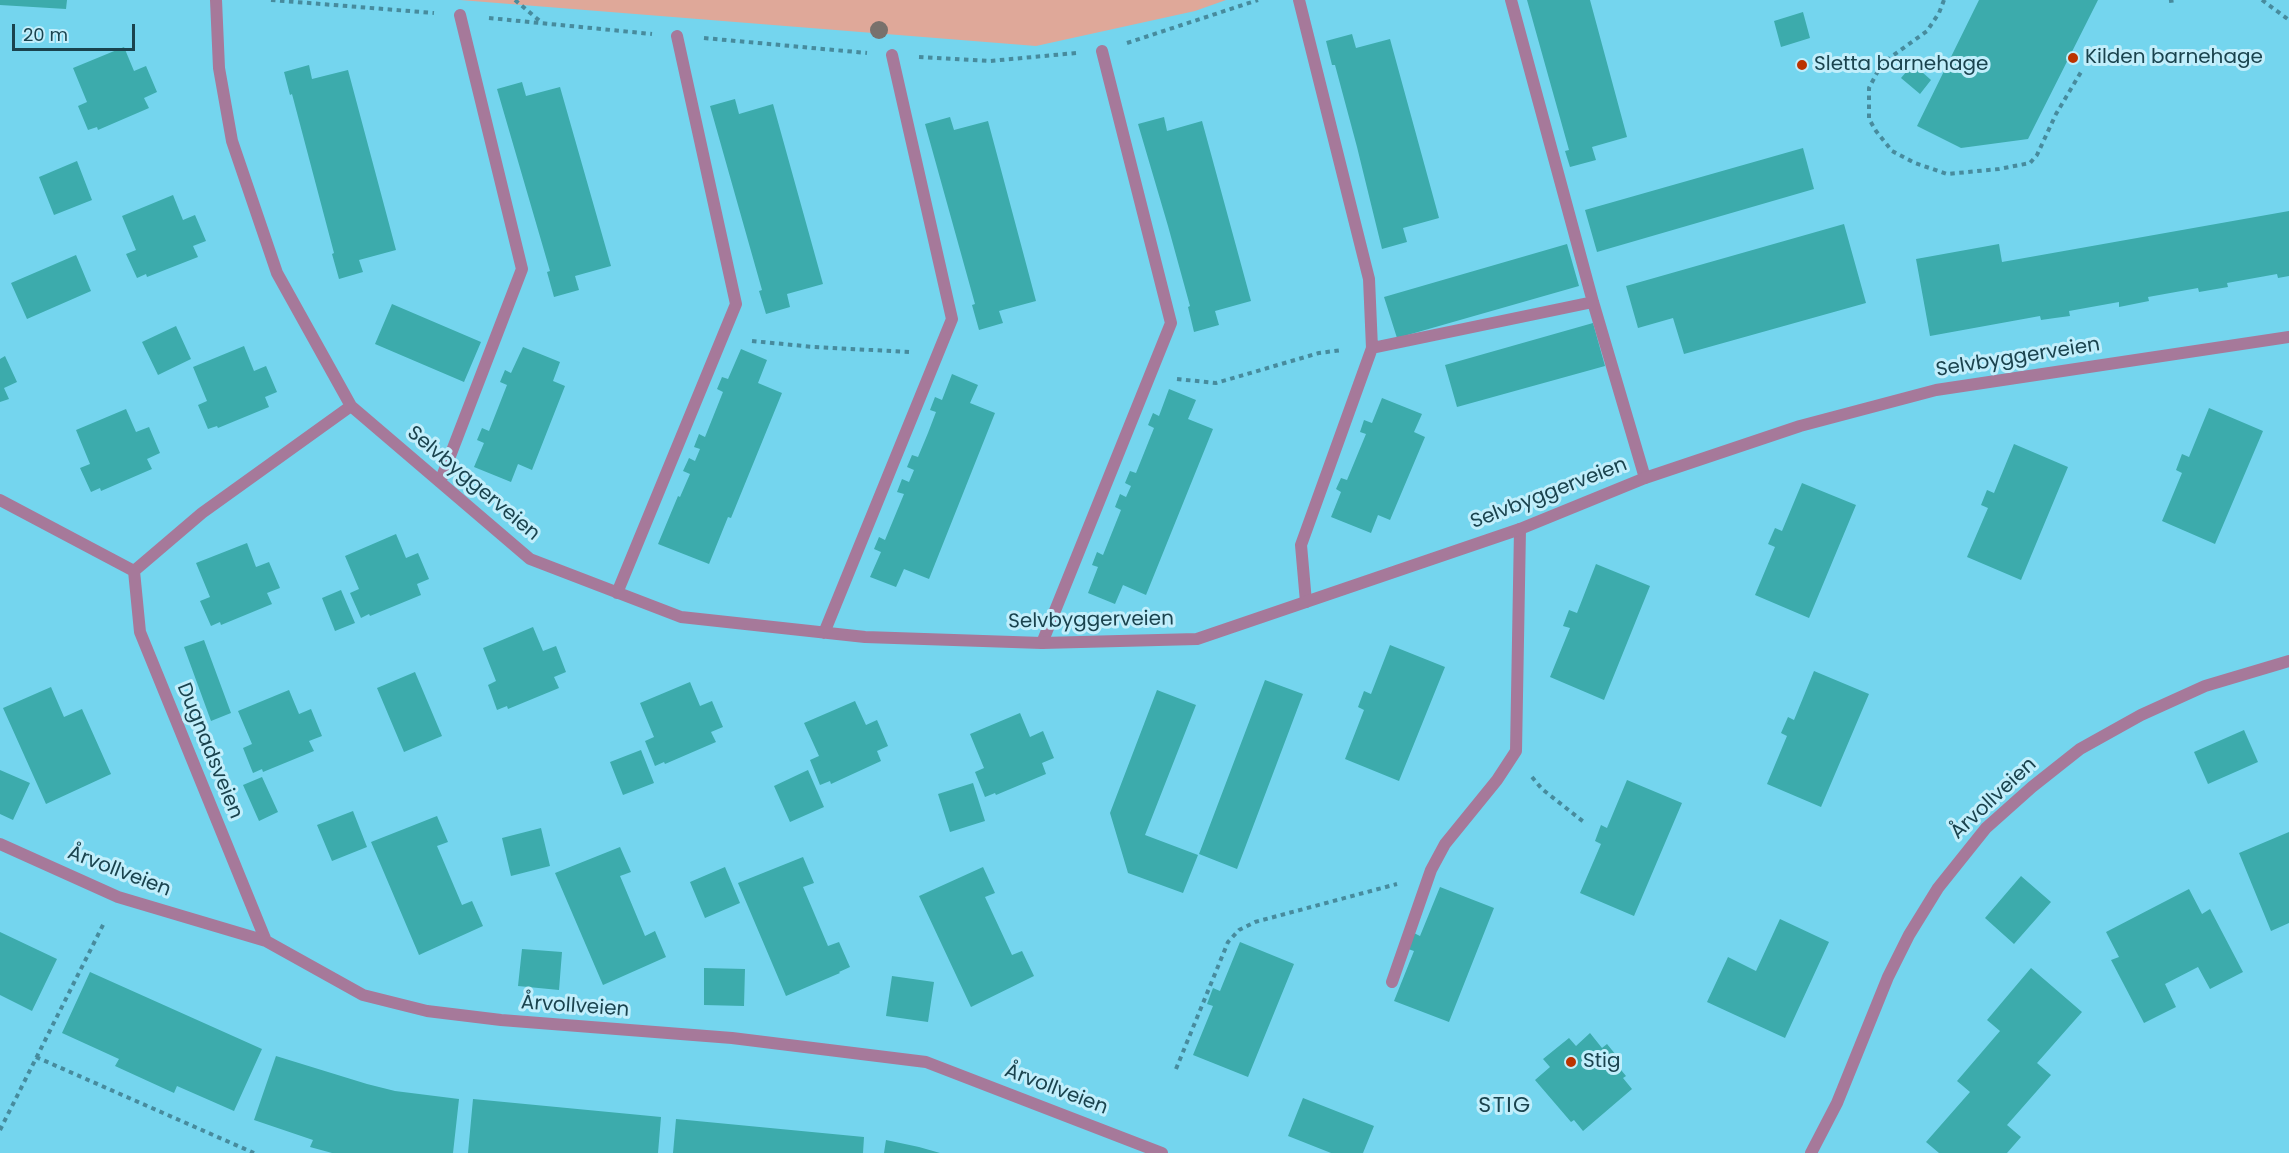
<!DOCTYPE html>
<meta charset="utf-8">
<style>
body{margin:0}
#map{position:relative;width:2289px;height:1153px;overflow:hidden;background:#74d5ee;font-family:Poppins,sans-serif}
canvas{display:block}
.scale{position:absolute;left:12px;top:24px;width:123px;height:27px;box-sizing:border-box;border:3px solid #1a434e;border-top:0;padding-left:8px;font-size:18px;line-height:21px;white-space:nowrap;color:#1a434e;-webkit-text-stroke:4px #c1eefb;paint-order:stroke}
</style>
<div id="map">
<canvas width="2289" height="1153"></canvas>
<div class="scale">20 m</div>
</div>
<script>
const context = document.querySelector('canvas').getContext('2d');
context.lineJoin = 'round';
function fillPath(path, color) { context.fillStyle = color; context.fill(path, 'evenodd'); }
const shape = rows => new Path2D(rows.map(r => 'M' + r).join(''));
function strokePath(path, color, width, dash) { context.strokeStyle = color; context.lineWidth = width; context.lineCap = dash ? 'butt' : 'round'; context.setLineDash(dash || []); context.stroke(path); }
function write(font, color, halo, rows, align = 'center') {
  context.font = font + ' Poppins,sans-serif'; context.lineWidth = 6; context.setLineDash([]); context.textBaseline = 'middle'; context.strokeStyle = halo; context.fillStyle = color; for (const [text, x, y, turn = 0] of rows) {
    context.save(); context.translate(x, y); context.rotate((+turn || 0) * Math.PI / 180); context.textAlign = isNaN(turn) ? turn : align; if (halo) context.strokeText(text, 0, 0); context.fillText(text, 0, 0); context.restore();
  }
}
fillPath(shape([
 [460,0,1226,0,1195,11,1036,46]
]), '#dfa899');
fillPath(shape([
 [0,0,67,0,66,9,0,5],
 [1527,0,1590,0,1627,137,1592,147,1596,160,1570,167,1565,151,1569,150],
 [1979,0,2098,0,2028,139,1961,148,1917,126],
 [1803,12,1810,38,1781,47,1774,21],
 [1352,34,1356,48,1390,39,1439,218,1403,228,1407,242,1382,249,1357,147,1335,65,1332,65,1326,41],
 [124,47,134,71,146,66,157,92,144,98,149,108,98,130,97,127,88,130,78,106,87,102,73,68],
 [1913,64,1931,80,1920,94,1901,78],
 [309,65,312,79,348,70,396,250,359,260,363,272,339,279,332,254,334,253,292,94,290,95,284,72],
 [522,82,526,96,560,87,611,266,575,276,579,290,554,297,547,272,550,271,497,89],
 [735,99,739,114,773,104,823,284,787,294,790,307,766,314,759,291,762,290,710,106],
 [950,117,954,130,988,121,1036,301,999,311,1003,323,979,330,972,305,975,304,925,124],
 [1164,117,1167,131,1202,121,1251,301,1215,311,1219,325,1194,332,1188,307,1190,306,1168,226,1138,124],
 [1803,148,1814,189,1597,252,1585,210],
 [77,161,92,200,54,215,39,177],
 [173,195,183,220,195,215,206,241,193,246,198,257,147,277,146,274,137,278,126,254,136,250,122,216],
 [2289,211,2289,276,2278,278,2277,274,2227,283,2228,287,2199,292,2198,288,2148,297,2149,301,2119,307,2119,302,2069,311,2070,316,2055,318,2041,320,2040,316,1930,336,1916,259,1999,244,2002,262],
 [1844,224,1866,303,1684,354,1673,318,1638,328,1626,286],
 [1567,244,1579,286,1397,338,1384,297],
 [76,255,91,291,27,319,11,283],
 [392,304,481,342,464,382,375,344],
 [1593,323,1605,366,1457,407,1445,365],
 [176,326,191,359,158,375,142,342],
 [244,346,254,371,266,366,277,392,265,397,269,407,218,428,217,426,208,429,198,405,207,401,193,367],
 [523,347,560,362,553,381,565,386,532,470,518,464,511,482,474,467,484,443,477,440,482,428,489,431,507,385,500,382,505,370,511,373],
 [741,349,767,360,758,383,782,393,731,518,728,517,709,564,658,544,678,496,680,497,690,474,683,471,689,458,695,461,700,449,694,447,699,434,705,437,723,392,717,389,722,377,728,379],
 [5,356,17,382,4,388,9,399,0,402,0,359],
 [952,374,978,385,970,403,995,413,929,579,904,569,896,587,870,577,881,552,874,549,879,537,885,540,904,494,897,492,902,479,909,482,914,470,907,467,912,455,918,457,928,433,936,412,930,410,935,397,942,400],
 [1169,389,1196,400,1188,419,1213,429,1146,595,1123,585,1115,604,1088,593,1098,567,1092,565,1097,552,1103,555,1121,510,1115,507,1120,494,1126,497,1131,486,1125,483,1130,471,1136,473,1154,428,1148,425,1153,413,1159,416],
 [1382,398,1422,414,1414,432,1425,437,1390,520,1378,515,1371,533,1331,517,1341,492,1336,489,1341,478,1347,480,1366,434,1360,432,1364,420,1372,423],
 [2209,408,2263,431,2215,544,2162,521,2182,473,2176,470,2182,454,2189,457],
 [126,409,136,432,149,427,160,453,147,459,152,469,101,491,100,488,91,492,80,468,90,464,76,430],
 [2014,444,2068,467,2021,580,1967,557,1988,508,1981,505,1987,490,1994,493],
 [1802,483,1856,505,1809,618,1755,595,1775,547,1768,544,1775,528,1782,531],
 [396,534,406,558,418,553,429,579,417,584,421,595,370,616,369,614,361,618,350,593,359,589,345,556],
 [247,543,256,567,269,562,280,588,267,593,272,604,221,625,220,622,211,626,200,601,210,597,196,563],
 [1596,564,1650,586,1604,700,1550,677,1570,628,1563,626,1569,610,1577,613],
 [341,590,355,623,335,631,322,598],
 [533,627,543,651,556,646,566,672,554,677,559,688,508,709,507,706,497,710,488,685,496,681,483,648],
 [204,640,231,713,211,721,184,647],
 [1390,645,1445,667,1399,781,1345,759,1364,710,1358,707,1364,691,1371,694],
 [1814,671,1869,694,1821,807,1767,784,1787,736,1781,733,1788,717,1794,720],
 [415,672,442,736,404,752,377,688],
 [1265,680,1303,694,1237,869,1199,854],
 [690,682,700,706,712,701,723,727,711,732,716,742,665,764,664,762,655,766,645,741,654,737,640,703],
 [51,687,64,717,82,709,111,774,46,804,3,708],
 [289,690,299,714,311,709,322,736,309,741,314,751,263,772,262,769,253,773,243,748,252,744,238,711],
 [1157,690,1196,705,1145,835,1198,855,1183,893,1128,873,1110,813],
 [855,701,866,725,877,720,888,746,877,751,881,761,831,784,830,781,820,785,810,760,819,756,804,723],
 [1020,713,1030,737,1043,731,1054,758,1042,763,1046,774,996,795,995,793,985,797,975,772,984,768,970,734],
 [2244,730,2258,762,2208,784,2194,752],
 [641,750,654,783,623,795,610,762],
 [0,770,30,783,13,820,0,814],
 [808,770,824,807,790,822,774,786],
 [262,777,278,812,259,821,243,785],
 [1627,780,1682,803,1634,916,1580,893,1601,844,1595,841,1601,825,1607,828],
 [973,783,985,821,950,832,938,794],
 [353,811,367,847,332,861,317,825],
 [437,816,448,842,437,846,462,905,472,901,483,926,419,955,371,842],
 [541,828,550,866,511,876,502,838],
 [2289,832,2289,923,2271,931,2239,853],
 [620,847,631,872,620,876,645,936,655,931,666,957,603,985,555,873],
 [803,857,814,883,803,887,828,946,839,942,850,967,839,972,840,973,786,996,738,883],
 [725,867,740,903,705,918,690,882],
 [983,867,995,893,985,897,1012,955,1022,951,1034,976,971,1007,919,896],
 [2021,876,2051,902,2014,944,1985,918],
 [1440,887,1494,908,1449,1022,1394,1001,1414,951,1408,949,1414,933,1420,936],
 [2189,889,2202,914,2210,909,2243,972,2210,989,2198,967,2165,984,2176,1007,2144,1023,2111,960,2119,957,2106,932],
 [1780,919,1829,942,1785,1038,1707,1002,1728,957,1756,971],
 [0,932,57,959,32,1011,0,995],
 [1240,942,1294,964,1248,1077,1193,1055,1213,1006,1207,1004,1213,988,1220,991],
 [522,949,562,952,559,990,518,986],
 [704,968,745,969,744,1006,704,1005],
 [2031,968,2082,1012,2037,1063,2051,1075,2007,1125,2021,1137,2007,1153,1939,1153,1926,1142,1970,1092,1957,1081,2000,1031,1987,1020],
 [90,972,262,1049,234,1111,177,1086,174,1093,115,1066,119,1059,62,1033],
 [892,976,934,982,928,1022,886,1016],
 [1590,1033,1602,1048,1607,1044,1616,1055,1612,1059,1626,1076,1623,1078,1632,1089,1583,1131,1574,1120,1571,1122,1535,1080,1550,1067,1543,1059,1569,1038,1576,1046],
 [276,1056,367,1084,395,1091,459,1099,453,1153,332,1153,310,1147,313,1140,254,1120],
 [1303,1098,1374,1126,1363,1153,1331,1153,1288,1136],
 [473,1099,661,1117,658,1153,468,1153],
 [676,1119,864,1137,863,1153,673,1153],
 [886,1140,919,1147,940,1153,884,1153]
]), '#3cabac');
strokePath(shape([
 [271,0,434,13],
 [515,0,541,22],
 [1944,0,1939,13,1927,31,1891,57,1879,69,1869,88,1869,119,1876,131,1892,151,1915,163,1947,174,1999,169,2030,163,2037,155,2056,114,2081,72],
 [2262,0,2289,20],
 [2169,1,2177,0],
 [489,18,652,34],
 [704,38,867,53],
 [1127,43,1258,0],
 [919,57,990,61,1076,53],
 [752,341,814,347,909,352],
 [1177,379,1216,383,1319,353,1342,350],
 [1532,777,1542,789,1585,823],
 [36,1057,254,1153],
 [1176,1069,1228,942,1239,930,1255,922,1397,884],
 [0,1130,105,921]
]), '#478b9d', 4, [4.5, 4.5]);
strokePath(shape([
 [1299,0,1369,279,1372,348,1301,545,1306,602],
 [1511,0,1593,302,1645,478],
 [1372,348,1593,302],
 [1042,643,1171,323,1102,51],
 [1392,982,1431,870,1445,844,1497,780,1516,751,1520,529]
]), '#a6799a', 12);
strokePath(shape([
 [216,0,219,68,232,141,277,273,351,406,530,559,681,617,865,637,1042,643,1197,639,1520,529,1645,478,1800,426,1936,390,2289,337],
 [440,482,522,269,460,15],
 [0,500,134,571,140,632,266,941],
 [134,571,202,513,351,406],
 [617,593,736,304,677,36],
 [824,633,952,319,892,55],
 [0,844,118,897,266,941,363,995,427,1011,501,1020,732,1038,926,1062,1162,1153],
 [1811,1153,1837,1103,1888,977,1909,935,1938,888,1986,828,2032,787,2080,749,2141,715,2205,686,2289,661]
]), '#a6799a', 12);
context.fillStyle = '#78716c';
for (const [x, y] of [
 [879,30]
]) { context.beginPath(); context.arc(x, y, 9, 0, 2 * Math.PI); context.fill(); }
for (const [x, y, r, color] of [
 [2073,58,6,"#b30"],
 [1802,65,6,"#b30"],
 [1571,1062,6,"#b30"]
]) { const dot = new Path2D(); dot.arc(x, y, r, 0, 2 * Math.PI); context.fillStyle = color; context.fill(dot); strokePath(dot, '#c1eefb', 2); }
write('20px', '#1a434e', '#c1eefb', [
 ["Kilden barnehage",2085,58],
 ["Sletta barnehage",1814,65],
 ["Stig",1583,1062]
], 'left');
write('20px', '#1a434e', '#c1eefb', [
 ["Selvbyggerveien",2018,358,-9],
 ["Selvbyggerveien",473,484,40],
 ["Selvbyggerveien",1549,494,-21],
 ["Selvbyggerveien",1091,621,-1],
 ["Dugnadsveien",209,751,68],
 ["Årvollveien",1994,799,-43],
 ["Årvollveien",119,872,21],
 ["Årvollveien",575,1007,4],
 ["Årvollveien",1056,1090,21]
]);
context.letterSpacing = '1.5px';
write('22px', '#1a434e', '#c1eefb', [
 ["STIG",1505,1106]
]);
context.letterSpacing = '0px';
</script>
